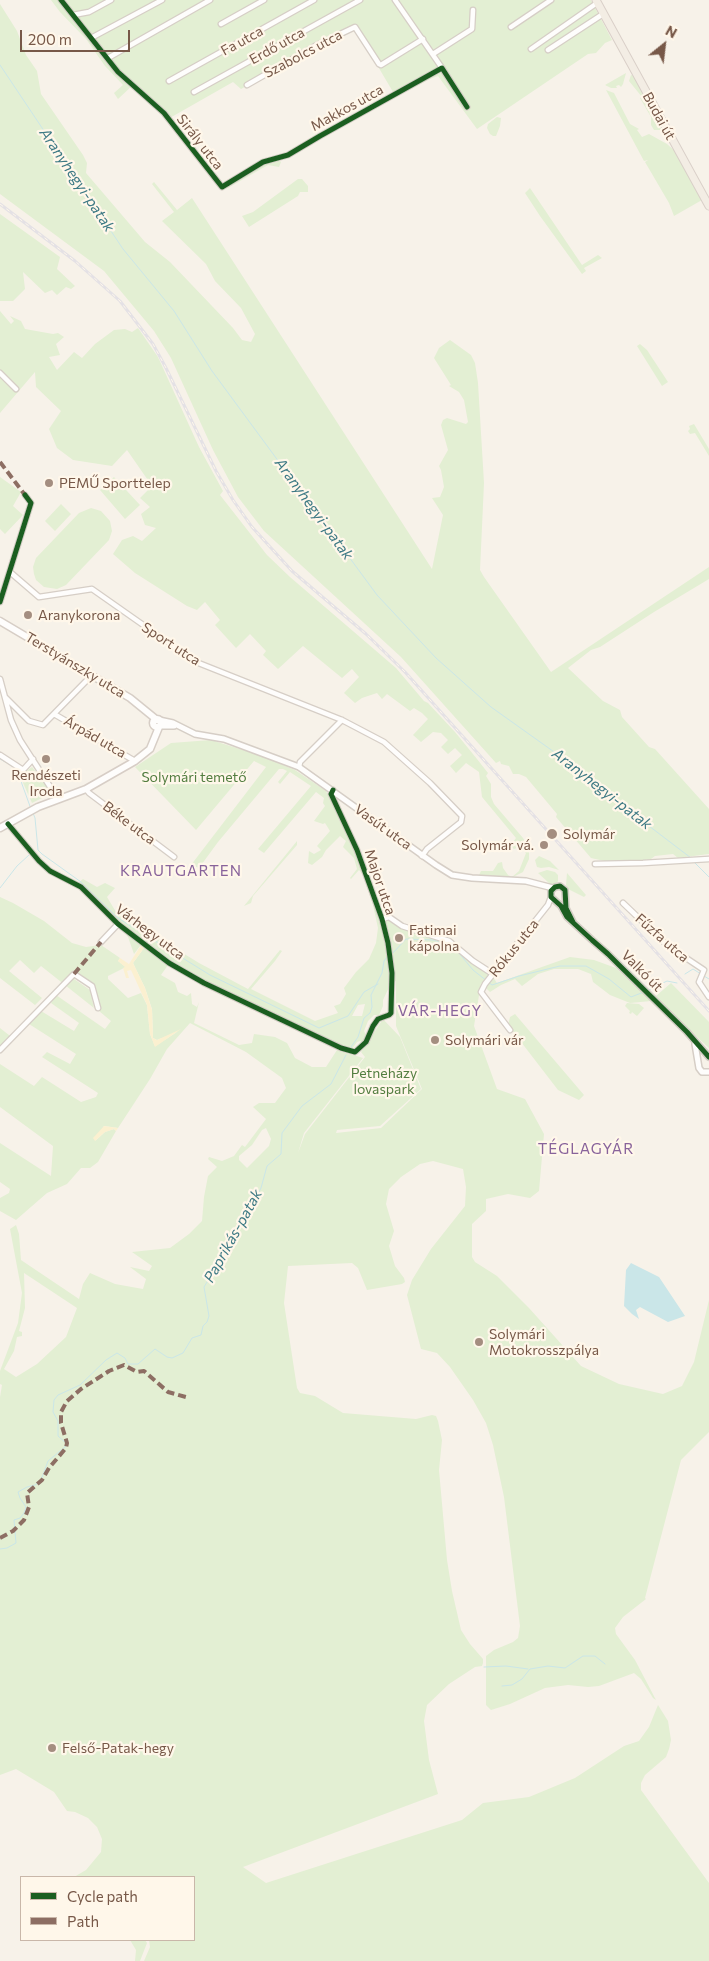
<!DOCTYPE html>
<meta charset="utf-8">
<style>
body{margin:0}
#map{position:relative;width:709px;height:1961px;overflow:hidden;background:#f7f2e9;font-family:Commissioner,sans-serif}
canvas{display:block}
.legend{position:absolute;left:20px;top:1876px;width:175px;height:65px;box-sizing:border-box;background:#fff7ea;border:1px solid #c9b7a9;margin:0;padding:6px 9px;list-style:none;font-size:15px;color:#775848}
.legend li{display:flex;align-items:center;gap:10px;height:25px}
.legend b{width:25px;border:1px solid #c9b7a9}
.north{position:absolute;left:639px;top:20px;width:50px;height:50px;-webkit-text-stroke:4px #fff7ea;paint-order:stroke;rotate:29deg;font-size:14px;font-weight:700;line-height:20px;text-align:center;color:#775848}
.north::after{content:'';display:block;margin:auto;width:18px;height:22px;background:#775848;clip-path:polygon(50% 0,100% 100%,50% 72%,0 100%)}
.scale{position:absolute;left:20px;top:30px;width:110px;height:22px;box-sizing:border-box;border:2px solid #775848;border-top:0;padding-left:6px;font-size:15px;line-height:18px;white-space:nowrap;color:#775848;-webkit-text-stroke:4px #fff7ea;paint-order:stroke}
</style>
<div id="map">
<canvas width="709" height="1961"></canvas>
<ul class="legend">
<li><b style="height:6px;background:#1b5e20"></b>Cycle path</li>
<li><b style="height:6px;background:#8d6e63"></b>Path</li>
</ul>
<div class="north">N</div>
<div class="scale">200 m</div>
</div>
<script>
const context = document.querySelector('canvas').getContext('2d');
context.lineJoin = 'round';
function fillPath(path, color) { context.fillStyle = color; context.fill(path, 'evenodd'); }
const shape = rows => new Path2D(rows.map(r => 'M' + r).join(''));
function strokePath(path, color, width, dash) { context.strokeStyle = color; context.lineWidth = width; context.lineCap = dash ? 'butt' : 'round'; context.setLineDash(dash || []); context.stroke(path); }
function write(font, color, halo, rows, align = 'center') {
  context.font = font + ' Commissioner,sans-serif'; context.lineWidth = 4.5; context.setLineDash([]); context.textBaseline = 'middle'; context.strokeStyle = halo; context.fillStyle = color; for (const [text, x, y, turn = 0] of rows) {
    context.save(); context.translate(x, y); context.rotate((+turn || 0) * Math.PI / 180); context.textAlign = isNaN(turn) ? turn : align; if (halo) context.strokeText(text, 0, 0); context.fillText(text, 0, 0); context.restore();
  }
}
fillPath(shape([
 [51,0,591,0,612,40,605,43,596,53,588,54,477,129,438,76,430,79,396,97,357,31,353,30,241,89,233,82,168,119,133,85,118,99,114,93,123,85,105,66,86,39,60,12],
 [0,4,17,31,26,55,37,71,41,94,83,155,87,163,86,173,145,242,170,262,233,328,242,340,251,342,255,334,241,308,215,281,206,264,162,221,174,212,152,184,154,182,177,210,192,198,432,569,443,515,432,498,440,497,444,487,441,470,439,466,448,450,441,425,443,420,447,418,466,424,468,422,464,400,459,392,449,386,451,385,434,358,439,348,450,340,471,355,475,363,478,383,484,483,480,570,484,577,551,672,709,567,709,579,654,612,600,647,591,650,568,668,603,701,620,710,622,717,649,747,655,749,709,809,709,854,678,858,673,854,655,856,651,859,645,860,609,862,591,858,556,817,557,814,526,777,519,774,513,774,509,766,501,764,500,761,496,763,401,657,264,531,238,497,213,450,171,358,154,331,104,271,0,194],
 [626,73,623,84,621,87,619,85,616,86,617,88,611,88,605,85],
 [631,75,634,76,662,128,660,130,654,130,651,125,651,117,640,98,642,97,629,81],
 [606,90,614,93,630,124,639,129,637,130,642,137,649,134,667,144,676,152,702,200,674,216,669,203,645,162,648,160,644,161],
 [497,117,501,118,500,126,496,136,493,136,490,134,487,128,488,124],
 [279,160,281,162,279,167,268,165,228,188,223,189,222,187,271,161],
 [298,179,302,179,308,186,308,192,300,192,298,196,249,227,242,216,253,212],
 [530,188,582,265,598,255,602,258,584,268,586,271,582,274,540,216,525,193],
 [0,214,60,257,57,269,75,286,71,289,66,287,57,295,52,290,45,293,23,272,25,289,13,301,0,301],
 [0,311,11,324,14,321,10,316,21,321,25,329,53,334,58,333,64,337,56,344,60,355,49,357,57,370,74,352,82,358,95,344,114,330,125,329,132,332,138,328,158,357,199,447,223,491,220,495,267,555,290,577,396,668,424,701,428,703,455,732,477,759,488,773,486,776,491,784,491,797,494,804,523,838,529,849,529,859,523,872,511,878,478,877,481,871,493,871,498,863,502,862,503,868,508,875,512,877,519,871,526,853,520,847,514,849,510,846,516,838,482,797,479,772,466,763,456,773,450,766,462,755,455,748,448,754,441,747,448,740,441,733,433,732,421,742,413,735,428,719,422,713,414,708,410,711,387,694,382,699,377,693,362,698,355,703,344,693,359,677,352,669,342,678,303,646,278,669,263,655,266,651,250,634,236,648,215,625,220,620,205,602,197,610,187,606,135,573,113,554,122,540,133,536,142,541,156,528,145,525,141,514,150,507,140,498,152,486,127,450,112,466,73,460,57,448,49,429,61,411,36,387,35,372,0,413],
 [640,344,647,350,668,382,662,386,637,346],
 [694,424,709,449,709,456,695,433,690,434,688,431,690,429,689,426],
 [0,477,21,492,13,506,23,515,5,534,0,529],
 [114,477,140,505,125,519,100,490],
 [61,504,71,514,55,531,45,521],
 [91,508,101,511,110,521,112,531,109,540,66,585,57,589,44,587,36,580,34,574,33,567,36,558,79,513],
 [211,740,259,755,295,770,326,791,356,853,378,917,390,920,403,929,449,943,490,973,497,983,570,957,594,960,616,968,651,1001,630,1003,610,995,593,982,591,974,578,969,554,969,538,974,522,986,515,979,501,985,490,992,481,983,474,1026,497,1089,525,1099,544,1134,539,1191,530,1198,508,1194,486,1199,486,1211,472,1224,472,1257,475,1262,497,1276,529,1308,581,1366,619,1384,663,1394,682,1386,694,1362,709,1300,709,1432,681,1460,645,1598,646,1599,623,1617,615,1628,616,1634,635,1660,656,1700,653,1698,641,1679,634,1673,599,1686,588,1687,568,1685,545,1688,510,1704,491,1710,486,1705,486,1656,494,1650,513,1642,518,1638,520,1626,504,1497,493,1445,486,1423,473,1400,450,1367,437,1353,421,1349,407,1295,412,1280,431,1249,465,1206,466,1187,463,1169,433,1161,420,1164,401,1177,389,1189,386,1204,394,1231,389,1246,395,1266,404,1278,405,1282,402,1284,367,1290,358,1268,352,1263,288,1266,284,1303,297,1388,300,1393,315,1396,343,1413,416,1419,432,1415,436,1416,438,1421,442,1440,439,1470,447,1560,452,1591,461,1630,470,1644,483,1659,483,1663,482,1666,475,1667,449,1684,427,1705,424,1721,429,1760,438,1794,243,1867,266,1883,462,1820,483,1803,529,1797,575,1778,624,1746,639,1741,649,1727,658,1705,668,1721,671,1740,669,1749,666,1757,645,1775,641,1783,641,1790,709,1883,709,1961,144,1961,150,1947,149,1940,194,1940,194,1877,74,1877,86,1870,101,1852,102,1839,97,1827,88,1818,75,1812,67,1811,54,1792,16,1769,0,1775,0,1397,2,1385,0,1384,0,1371,18,1323,22,1293,10,1229,16,1225,19,1234,21,1260,79,1299,83,1284,90,1273,115,1284,143,1289,146,1279,130,1267,149,1271,152,1266,132,1252,170,1248,189,1234,202,1221,204,1197,208,1176,217,1167,208,1159,209,1157,222,1161,234,1156,242,1145,245,1147,266,1119,253,1107,259,1103,275,1103,286,1088,282,1078,246,1052,190,1023,167,1049,150,1079,118,1128,104,1126,95,1141,105,1132,114,1129,116,1131,98,1162,90,1168,81,1168,67,1184,47,1193,16,1220,0,1211,0,1198,9,1193,10,1189,0,1182,0,1143,51,1176,53,1146,0,1107,0,1064,34,1086,42,1077,81,1102,96,1097,98,1093,42,1057,47,1052,70,1064,76,1054,29,1024,41,1011,74,1031,79,1023,51,1003,56,995,105,1029,111,1021,99,1011,100,1008,94,987,77,976,74,979,90,990,94,1008,41,966,34,973,20,960,9,971,42,998,35,1005,0,978,0,897,13,903,44,921,72,943,86,947,101,945,120,958,118,961,126,967,108,976,108,979,128,998,141,993,147,1005,150,1034,155,1046,177,1032,157,1040,153,1038,152,1009,145,988,133,963,144,948,168,965,161,975,175,983,178,992,187,996,191,993,192,1004,197,1007,199,1002,194,1023,239,1045,252,1043,254,1034,275,1037,287,1043,295,1058,312,1067,326,1067,337,1050,363,1058,304,1133,298,1153,305,1134,365,1057,361,1052,383,1019,400,1037,421,1089,380,1126,337,1130,336,1133,381,1128,422,1089,396,1026,396,981,391,983,383,1000,383,1006,379,1015,374,1015,368,1021,364,1031,366,1035,363,1043,360,1041,357,1042,352,1049,341,1046,206,982,169,961,143,942,134,954,128,937,78,883,83,879,97,887,105,883,115,888,107,897,116,912,199,963,248,989,280,950,282,951,275,961,251,989,315,1021,338,1013,334,1006,340,1004,346,994,344,988,356,972,369,959,376,943,378,928,373,905,363,875,359,870,351,879,350,878,357,869,354,858,343,847,346,841,340,836,326,850,322,857,312,865,308,863,309,851,314,854,321,850,317,846,330,831,325,823,323,824,314,821,325,806,323,803,324,798,316,792,264,853,258,849,311,786,290,772,280,784,278,782,287,771,283,769,279,769,218,842,199,868,191,865,266,767,254,761,196,830,135,767,171,743],
 [365,1004,362,1016,352,1016,358,1005],
 [266,1128,271,1139,269,1146,247,1168,239,1160,239,1156,252,1145,262,1130],
 [24,1273,77,1308,66,1337,37,1364,16,1377,4,1369,14,1351,17,1337,22,1336,22,1332,19,1331,25,1308],
 [32,767,52,793,32,803,20,776],
 [297,841,297,845,253,896,251,903,244,906],
 [539,856,550,861,559,870,549,867,541,868,537,867,535,860],
 [547,870,555,872,558,875,558,881,555,885,548,885,549,883,538,873],
 [567,873,586,895,584,897,568,889,566,885],
 [671,983,709,1022,709,1048,683,1024,656,996],
 [627,1003,639,1004,644,1008,637,1016,632,1012,631,1014,629,1013,630,1011,625,1006],
 [515,1014,584,1095,579,1100,558,1090,508,1025,510,1017],
 [0,1028,14,1039,3,1051,0,1048],
 [130,1940,145,1940,147,1943,140,1961,135,1961,136,1950]
]), '#e3efd3');
fillPath(shape([
 [143,942,144,948,133,963,145,988,152,1010,153,1038,157,1040,181,1029,155,1047,150,1034,147,1005,131,970,127,971,129,978,126,978,123,968,125,967,118,961,120,958,129,964],
 [104,1126,118,1128,116,1131,114,1129,105,1132,95,1141,93,1138]
]), '#fbf0d0');
fillPath(shape([
 [631,1263,659,1277,685,1316,668,1322,640,1307,636,1310,639,1319,632,1314,624,1306,626,1270]
]), '#cae6e8');
strokePath(shape([
 [0,65,123,249,174,311,212,371,377,595,436,658,491,707,564,759,594,784,691,858],
 [0,759,14,767,18,773,31,809],
 [33,813,35,818,38,850,42,854,81,882,118,918,210,975,319,1028,348,1016,364,992,378,984],
 [693,861,709,877],
 [0,888,17,866,29,855],
 [391,955,406,939,434,940,458,952,473,970,492,985,519,976,560,966,586,966,609,979,631,997,644,992],
 [685,974,693,969,701,974],
 [704,976,709,979],
 [647,991,667,981,677,983],
 [351,1047,358,1037,364,1018,370,1013,372,1007,371,995,382,973,384,961,387,957],
 [0,1549,7,1548,16,1543,14,1520,20,1518,24,1513,26,1507,20,1498,18,1492,27,1487,35,1485,41,1480,48,1461,65,1447,66,1443,58,1436,58,1421,53,1412,54,1400,58,1395,80,1385,106,1360,117,1353,125,1358,128,1364,138,1364,155,1349,167,1357,172,1358,183,1353,192,1338,201,1335,203,1326,207,1322,209,1316,204,1287,242,1224,261,1188,267,1166,281,1154,282,1133,302,1106,331,1084,346,1055],
 [484,1667,506,1666,528,1669],
 [502,1686,512,1685,522,1679,530,1669,548,1666,565,1668,583,1656,595,1656,605,1664]
]), '#cae6e8', 1);
const minor = shape([
 [61,0,118,72,164,113,222,187,263,162,288,155,320,136,442,68,467,107],
 [395,0,442,68],
 [73,15,89,12,111,0],
 [221,24,264,0],
 [511,27,551,0],
 [91,38,162,0],
 [531,49,597,3],
 [548,50,603,14],
 [433,54,472,29,473,10],
 [108,58,210,0],
 [169,81,314,0],
 [247,85,315,46,355,27,379,64,381,65,423,39],
 [194,92,360,0],
 [0,373,16,389],
 [10,572,39,597,92,589,196,662,342,720,384,742,430,783,462,816,461,822,427,849,422,856],
 [0,602,31,503,25,495],
 [0,679,11,720,20,740,58,799],
 [5,697,29,721,43,725,92,675],
 [54,714,135,761],
 [0,755,23,770,33,759],
 [299,767,300,762,342,720],
 [86,789,89,793,174,857],
 [8,824,39,861,50,871,81,887,118,924,169,963,204,983,341,1048,355,1052,366,1042,373,1026,378,1019,389,1015,391,1013,392,973,388,943,382,919,357,850,331,794,333,790],
 [595,864,643,863,709,859],
 [623,903,668,946,704,970,699,982,709,997],
 [382,919,389,917,402,926,449,941,473,961,493,974],
 [101,942,118,924],
 [510,1030,481,992,485,984,548,905,551,897],
 [0,1050,74,974,92,986,98,1008]
]);
const tertiary = shape([
 [159,720,173,723,195,734,224,739,299,767,436,865,452,875,472,878,526,881,553,888],
 [160,726,174,726],
 [573,922,566,908,565,890,560,886,555,887,551,891,551,897,561,906,567,917,592,940,608,954,618,964,687,1032,709,1057],
 [695,1044,699,1068,702,1072,709,1072]
]);
const secondary = shape([
 [0,621,130,698,157,720],
 '153 723a4 4 0 1 1 8 0a4 4 0 1 1-8 0Z',
 [0,828,38,807,86,789,135,761,150,749,159,727]
]);
const primary = shape([
 [596,0,709,206]
]);
strokePath(minor, '#d6cec6', 7);
strokePath(tertiary, '#d6cec6', 8);
strokePath(secondary, '#d7cec6', 9);
strokePath(primary, '#d9cfc8', 9);
strokePath(minor, '#fefdfc', 4.5);
strokePath(tertiary, '#fefdfc', 5);
strokePath(secondary, '#fefdfc', 6);
strokePath(primary, '#f3ede4', 7);
const rail = shape([
 [0,204,75,261,120,301,153,344,166,368,216,471,233,500,252,527,292,571,366,634,405,672,709,1011]
]);
strokePath(rail, '#e4e1e5', 3);
strokePath(rail, '#fff7ea', 1, [4]);
strokePath(shape([
 [0,462,25,495],
 [74,974,101,942],
 [0,1538,13,1531,24,1520,29,1507,27,1493,42,1480,49,1468,66,1448,67,1443,61,1423,61,1412,67,1401,81,1389,109,1371,124,1365,137,1372,144,1371,168,1392,186,1397]
]), '#8d6e63', 4, [8, 4]);
strokePath(shape([
 [61,0,118,72,164,113,222,187,263,162,288,155,320,136,442,68,467,107],
 [0,602,31,503,25,495],
 [8,824,39,861,50,871,81,887,118,924,169,963,204,983,341,1048,355,1052,366,1042,373,1026,378,1019,389,1015,391,1013,392,973,388,943,382,919,357,850,331,794,333,790],
 [573,922,566,908,565,890,560,886,555,887,551,891,551,897,561,906,567,917,592,940,608,954,618,964,687,1032,709,1057]
]), '#1b5e20', 5);
for (const [x, y, r, color] of [
 [49,483,5,"#a48e80"],
 [28,615,5,"#a48e80"],
 [46,759,5,"#a48e80"],
 [552,834,6,"#a48e80"],
 [544,845,5,"#a48e80"],
 [399,938,5,"#a48e80"],
 [435,1040,5,"#a48e80"],
 [479,1342,5,"#a48e80"],
 [52,1748,5,"#a48e80"]
]) { const dot = new Path2D(); dot.arc(x, y, r, 0, 2 * Math.PI); context.fillStyle = color; context.fill(dot); strokePath(dot, '#fff7ea', 2); }
write('14px', '#775848', '#fff7ea', [
 ["Fa utca",242,41,-29],
 ["Erdő utca",277,46,-29],
 ["Szabolcs utca",303,54,-28],
 ["Makkos utca",347,108,-29],
 ["Budai út",659,116,61],
 ["Sirály utca",200,142,52],
 ["Sport utca",171,644,33],
 ["Terstyánszky utca",75,665,31],
 ["Árpád utca",95,737,30],
 ["Béke utca",129,823,37],
 ["Vasút utca",383,827,36],
 ["Major utca",380,882,71],
 ["Várhegy utca",150,932,37],
 ["Fűzfa utca",662,938,41],
 ["Rókus utca",514,948,-51],
 ["Valkó út",642,971,45]
]);
write('14px', '#775848', '#fff7ea', [
 ["PEMŰ Sporttelep",59,483],
 ["Aranykorona",38,615],
 ["Rendészeti",46,775,"center"],
 ["Iroda",46,791,"center"],
 ["Solymár",563,834],
 ["Solymár vá.",534,845,"right"],
 ["Fatimai",409,930],
 ["kápolna",409,946],
 ["Solymári vár",445,1040],
 ["Solymári",489,1334],
 ["Motokrosszpálya",489,1350],
 ["Felső-Patak-hegy",62,1748]
], 'left');
write('14px', '#527d3f', '#fff7ea', [
 ["Solymári temető",194,777],
 ["Petneházy",384,1073],
 ["lovaspark",384,1089]
]);
write('italic 15px', '#3d7984', '#fff7ea', [
 ["Aranyhegyi-patak",77,180,56],
 ["Aranyhegyi-patak",314,509,54],
 ["Aranyhegyi-patak",602,789,38],
 ["Paprikás-patak",233,1236,-61]
]);
context.letterSpacing = '1px';
write('15px', '#88639b', '#fff7ea', [
 ["KRAUTGARTEN",181,871],
 ["VÁR-HEGY",440,1011],
 ["TÉGLAGYÁR",586,1149]
]);
context.letterSpacing = '0px';
</script>
